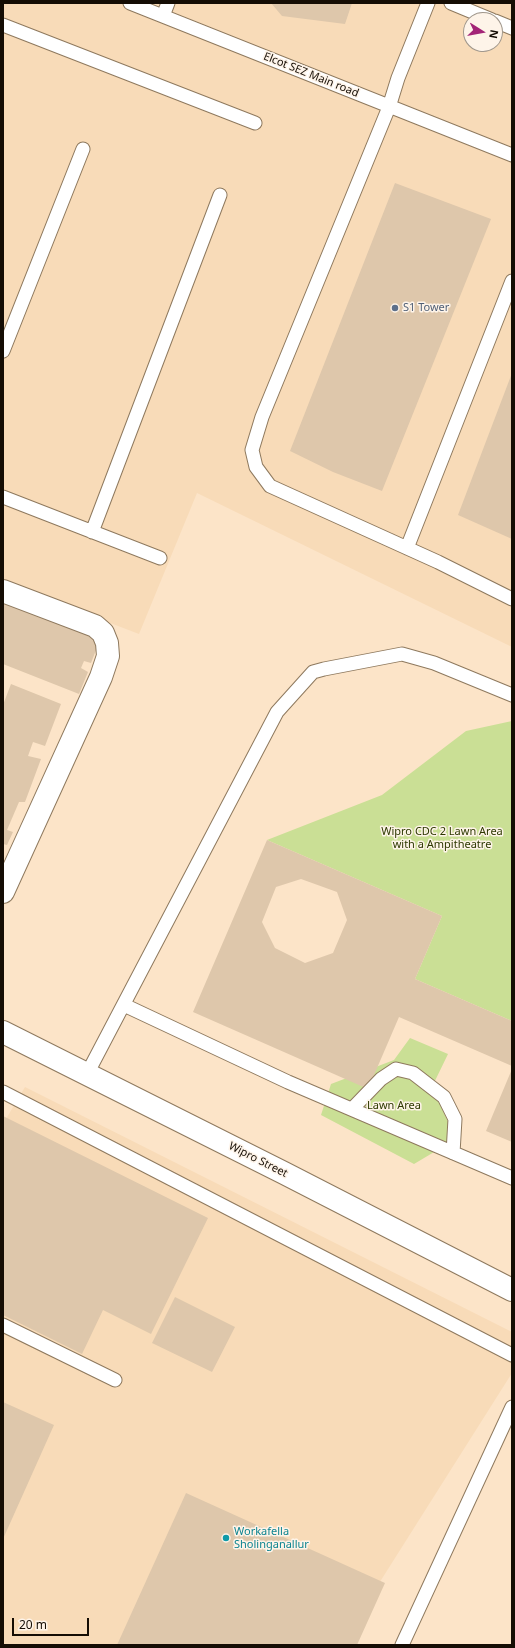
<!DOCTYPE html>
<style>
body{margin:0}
#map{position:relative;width:515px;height:1648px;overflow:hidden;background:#fce4c8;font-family:"Noto Sans",sans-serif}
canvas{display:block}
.frame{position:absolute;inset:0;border:4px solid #150d04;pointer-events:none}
.north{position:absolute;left:463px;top:12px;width:40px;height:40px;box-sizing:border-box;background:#fef4e9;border:1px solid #a1988d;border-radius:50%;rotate:101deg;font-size:11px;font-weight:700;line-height:16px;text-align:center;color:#150d04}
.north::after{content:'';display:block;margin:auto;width:14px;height:18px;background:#a32477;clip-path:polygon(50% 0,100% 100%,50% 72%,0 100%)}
.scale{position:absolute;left:12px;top:1618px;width:77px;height:18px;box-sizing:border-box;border:2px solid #150d04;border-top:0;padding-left:5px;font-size:12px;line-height:14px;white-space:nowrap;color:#150d04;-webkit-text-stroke:3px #fef4e9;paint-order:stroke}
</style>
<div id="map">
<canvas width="515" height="1648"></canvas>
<div class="frame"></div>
<div class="north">N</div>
<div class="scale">20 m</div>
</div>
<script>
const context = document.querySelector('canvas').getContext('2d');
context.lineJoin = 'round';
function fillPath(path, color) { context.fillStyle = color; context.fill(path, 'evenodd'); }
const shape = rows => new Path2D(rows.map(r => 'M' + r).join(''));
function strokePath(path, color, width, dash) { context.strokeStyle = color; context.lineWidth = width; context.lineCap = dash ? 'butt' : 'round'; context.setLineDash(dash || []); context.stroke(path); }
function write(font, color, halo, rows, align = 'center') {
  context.font = font + ' "Noto Sans",sans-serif'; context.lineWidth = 3; context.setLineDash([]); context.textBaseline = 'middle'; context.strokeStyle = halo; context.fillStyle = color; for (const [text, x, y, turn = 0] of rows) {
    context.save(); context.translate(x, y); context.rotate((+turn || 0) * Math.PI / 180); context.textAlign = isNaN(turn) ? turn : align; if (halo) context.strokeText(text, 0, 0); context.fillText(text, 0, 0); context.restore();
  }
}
fillPath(shape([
 [3,3,512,3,512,647,197,493,139,634,3,582],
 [471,20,495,20,495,44,471,44],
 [25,1087,512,1332,512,1373,340,1645,3,1645,3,1124]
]), '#f8dbb8');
fillPath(shape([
 [512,721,512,1021,415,979,442,916,267,840,382,795,466,731],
 [410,1038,448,1054,432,1087,456,1139,414,1164,321,1115,331,1084,394,1060]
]), '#cadf95');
fillPath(shape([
 [271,3,352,3,345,24,282,16],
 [395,183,491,219,382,491,333,472,290,451],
 [512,373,512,539,458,515],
 [3,602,100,640,91,663,84,661,81,668,88,672,79,694,3,664],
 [11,684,61,704,45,746,33,742,28,756,41,759,25,802,19,802,7,830,13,832,7,845,3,844,3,705],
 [267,840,442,916,415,979,512,1021,512,1066,399,1017,368,1089,193,1012],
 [301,879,337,892,347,920,333,953,305,963,275,948,262,922,276,887],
 [512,1069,512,1142,486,1131],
 [3,1116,208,1218,151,1334,103,1310,82,1354,3,1315],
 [175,1297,235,1327,212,1372,152,1343],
 [3,1402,54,1425,3,1539],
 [186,1493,385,1583,357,1645,117,1645]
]), '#dec7ab');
const service = shape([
 [130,3,512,155],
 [428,3,398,78,389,107,262,417,252,450,256,467,270,486,438,562,512,599],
 [451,3,492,20],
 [163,16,168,3],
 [495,21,512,28],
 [3,25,255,123],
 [3,351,83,149],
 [3,497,160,558],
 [92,532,220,195],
 [407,548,512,281],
 [124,1005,288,1082,512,1178],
 [87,1074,277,712,313,672,324,669,402,654,434,663,512,695],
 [3,1092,512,1355],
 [352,1109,381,1079,396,1069,413,1073,444,1097,455,1119,453,1153],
 [3,1325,115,1380],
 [402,1645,512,1407]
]);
const minor = shape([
 [3,591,95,626,103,633,107,643,108,656,101,677,3,892],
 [3,1032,284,1173,512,1290]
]);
strokePath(service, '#8e795e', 15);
strokePath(minor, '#8e795e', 24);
strokePath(service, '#fff', 13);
strokePath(minor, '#fff', 22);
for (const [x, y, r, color] of [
 [395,308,4,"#5c6f8a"],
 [226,1538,4,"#0f9aa8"]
]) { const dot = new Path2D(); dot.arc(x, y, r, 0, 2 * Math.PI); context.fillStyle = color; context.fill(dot); strokePath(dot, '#fef4e9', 1.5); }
write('11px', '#150d04', '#fef4e9', [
 ["Elcot SEZ Main road",311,75,22],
 ["Wipro Street",258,1160,27]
]);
write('11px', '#4e5e75', '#fef4e9', [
 ["S1 Tower",403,308]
], 'left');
write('11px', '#2d3900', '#fef4e9', [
 ["Wipro CDC 2 Lawn Area",442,832],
 ["with a Ampitheatre",442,845],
 ["Lawn Area",394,1106]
]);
write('11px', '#0d838f', '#fef4e9', [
 ["Workafella",234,1532],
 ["Sholinganallur",234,1545]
], 'left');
</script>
